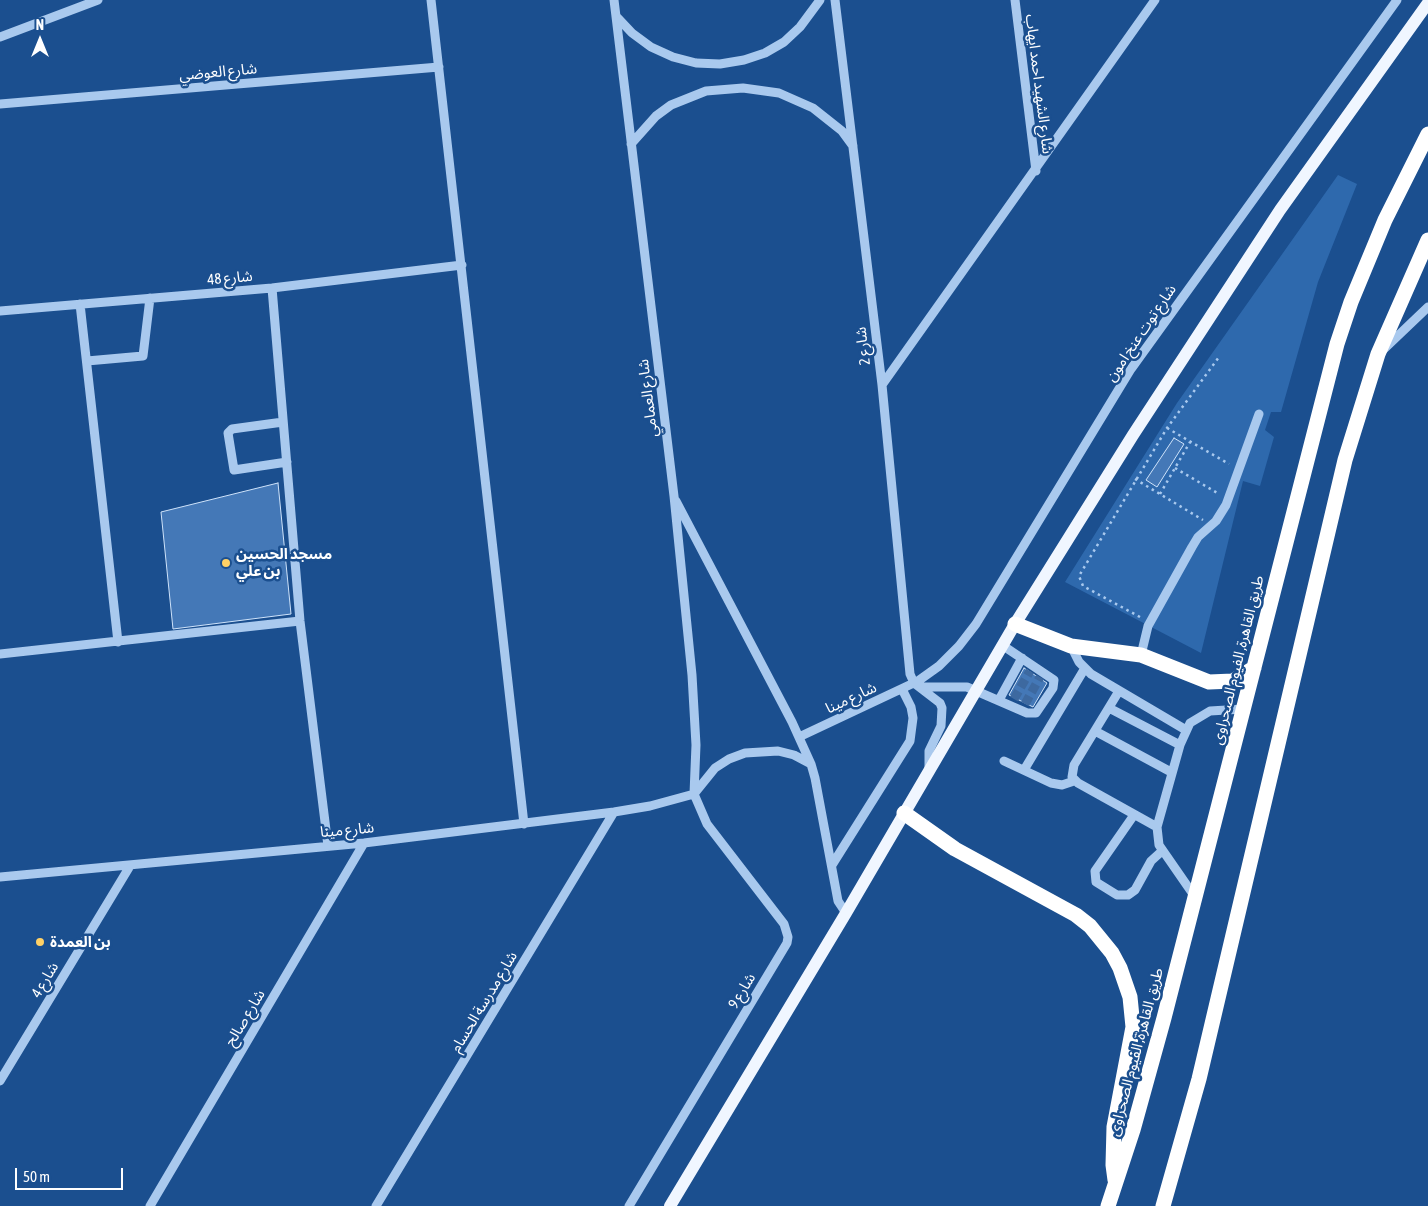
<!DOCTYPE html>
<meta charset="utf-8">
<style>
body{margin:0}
#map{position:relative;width:1428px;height:1206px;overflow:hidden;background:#1b4f8f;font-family:"Asap Condensed",sans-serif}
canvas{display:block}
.north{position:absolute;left:15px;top:15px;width:50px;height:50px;-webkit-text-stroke:4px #1b4f8f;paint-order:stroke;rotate:0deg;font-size:14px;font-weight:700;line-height:20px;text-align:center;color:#fff}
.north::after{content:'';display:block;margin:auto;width:18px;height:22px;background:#fff;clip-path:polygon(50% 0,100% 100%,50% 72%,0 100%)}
.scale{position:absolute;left:15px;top:1168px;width:108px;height:22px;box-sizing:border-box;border:2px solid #fff;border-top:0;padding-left:6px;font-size:15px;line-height:18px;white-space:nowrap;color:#fff;-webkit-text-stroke:4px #1b4f8f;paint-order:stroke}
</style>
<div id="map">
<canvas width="1428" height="1206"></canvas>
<div class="north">N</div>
<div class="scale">50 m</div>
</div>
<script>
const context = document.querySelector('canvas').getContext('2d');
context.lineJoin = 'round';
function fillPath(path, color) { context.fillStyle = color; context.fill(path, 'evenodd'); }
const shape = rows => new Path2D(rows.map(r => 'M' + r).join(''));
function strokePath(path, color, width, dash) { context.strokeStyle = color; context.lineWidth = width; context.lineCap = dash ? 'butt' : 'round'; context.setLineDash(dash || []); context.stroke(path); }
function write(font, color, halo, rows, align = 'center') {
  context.font = font + ' "Asap Condensed","Noto Sans Arabic",sans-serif'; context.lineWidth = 5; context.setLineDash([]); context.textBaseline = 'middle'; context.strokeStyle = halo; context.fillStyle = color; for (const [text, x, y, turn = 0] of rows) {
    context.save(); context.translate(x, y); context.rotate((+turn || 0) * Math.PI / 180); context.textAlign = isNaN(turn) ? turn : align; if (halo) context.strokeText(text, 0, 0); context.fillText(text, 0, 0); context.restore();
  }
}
fillPath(shape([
 [1338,175,1357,184,1318,282,1281,412,1271,412,1265,430,1274,437,1260,486,1243,481,1201,653,1065,582,1177,403]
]), '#2e69ad');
const building = shape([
 [1174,438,1184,444,1157,487,1146,480,1174,438],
 [278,483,291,614,173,629,161,512,278,483],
 [1024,668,1047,683,1033,707,1009,695,1024,668]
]);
fillPath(building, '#4478b7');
strokePath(building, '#cfe3fa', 1);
strokePath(shape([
 [1014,699,1030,671],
 [1025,704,1040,677]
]), '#3d69a0', 9, [9, 4.5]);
strokePath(shape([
 [1167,428,1229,464],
 [1175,468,1219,494],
 [1135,479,1203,520],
 [1160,494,1190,442],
 [1140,617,1083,586,1079,576,1167,428,1219,357]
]), '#a9c9ee', 2.5, [2.5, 4]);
strokePath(shape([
 [431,0,524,824],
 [614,0,674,496,692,675,696,745,694,794,707,824,784,924,788,937,787,943,629,1206],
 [835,0,882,385,910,674,914,683,940,703,942,708,941,726,929,751,929,770],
 [1015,0,1036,171],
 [616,16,632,33,651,47,673,57,696,63,720,64,744,60,765,53,784,42,800,27,820,0],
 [0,37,98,0],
 [0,104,439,67],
 [631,144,656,116,671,105,706,91,743,88,779,93,813,108,842,131,853,146],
 [272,288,300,621,328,846],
 [80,304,118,642],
 [0,311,272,288,462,265],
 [1384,349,1428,307],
 [87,361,143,356,150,298],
 [882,385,1155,0],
 [283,422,232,429,228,433,234,470,287,462],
 [676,501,792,722,811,764,815,778,838,901,846,913],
 [1071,646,1079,662,1091,674,1186,730],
 [0,654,300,621],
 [1141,655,1148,626,1192,547,1198,537,1216,521,1226,505,1259,414],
 [922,687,967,687,1027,713,1036,713,1053,688,1054,680,1002,645],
 [1119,691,1074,765,1072,777,1078,783,1157,827],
 [999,700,1022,658],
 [1109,708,1180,745],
 [1095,731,1171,772],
 [799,737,918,681,939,666,959,646,976,624,1131,369,1397,0],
 [1004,761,1051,783,1062,785,1074,781],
 [1024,770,1085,668],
 [694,794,715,768,729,759,745,753,778,751,794,755,811,764],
 [1134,815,1095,871,1096,882,1117,895,1128,895,1135,890,1151,861,1162,851],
 [832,865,910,741,913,718,911,707,902,689],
 [0,877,364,843,614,812,650,806,694,794],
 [1195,897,1159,845,1157,827,1180,745,1190,723,1210,711,1243,709],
 [0,1081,130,866],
 [150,1206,364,843],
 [376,1206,614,812]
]), '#a9c9ee', 9);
strokePath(shape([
 [670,1206,846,913,1015,624,1133,435,1280,210,1428,3]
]), '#f0f6ff', 12);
strokePath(shape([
 [1015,624,1071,646,1141,655,1209,682,1233,681,1254,668],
 [904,813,955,849,1076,915,1090,926,1112,953,1120,968,1130,997,1133,1027,1114,1127,1113,1165,1115,1180],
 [1108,1206,1133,1130,1164,1018,1337,344,1351,302,1385,220,1428,134],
 [1163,1206,1199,1079,1345,460,1378,354,1428,240]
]), '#fff', 15);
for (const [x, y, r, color] of [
 [226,563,5,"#ffd166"],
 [40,942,5,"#ffd166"]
]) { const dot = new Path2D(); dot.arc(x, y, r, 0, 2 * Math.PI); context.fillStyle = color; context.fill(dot); strokePath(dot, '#1b4f8f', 2); }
write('15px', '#fff', '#1b4f8f', [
 ["شارع العوضي",218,72,-5],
 ["شارع الشهيد احمد ايهاب",1039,84,83],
 ["شارع 48",230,278,-5],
 ["شارع توت عنخ امون",1141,333,-56],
 ["شارع 2",863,346,-97],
 ["شارع العمامي",648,398,-97],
 ["طريق القاهرة, الفيوم الصحراوى",1238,660,-76],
 ["شارع مينا",851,698,-25],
 ["شارع مينا",347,830,-5],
 ["شارع 4",45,980,-59],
 ["شارع 9",742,991,-59],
 ["شارع مدرسة الحسام",484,1002,-59],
 ["شارع صالح",245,1018,-59],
 ["طريق القاهرة, الفيوم الصحراوى",1136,1052,-75]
]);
write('bold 15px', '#fff', '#1b4f8f', [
 ["مسجد الحسين",236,554],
 ["بن علي",236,571],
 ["بن العمدة",50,942]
], 'left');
</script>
